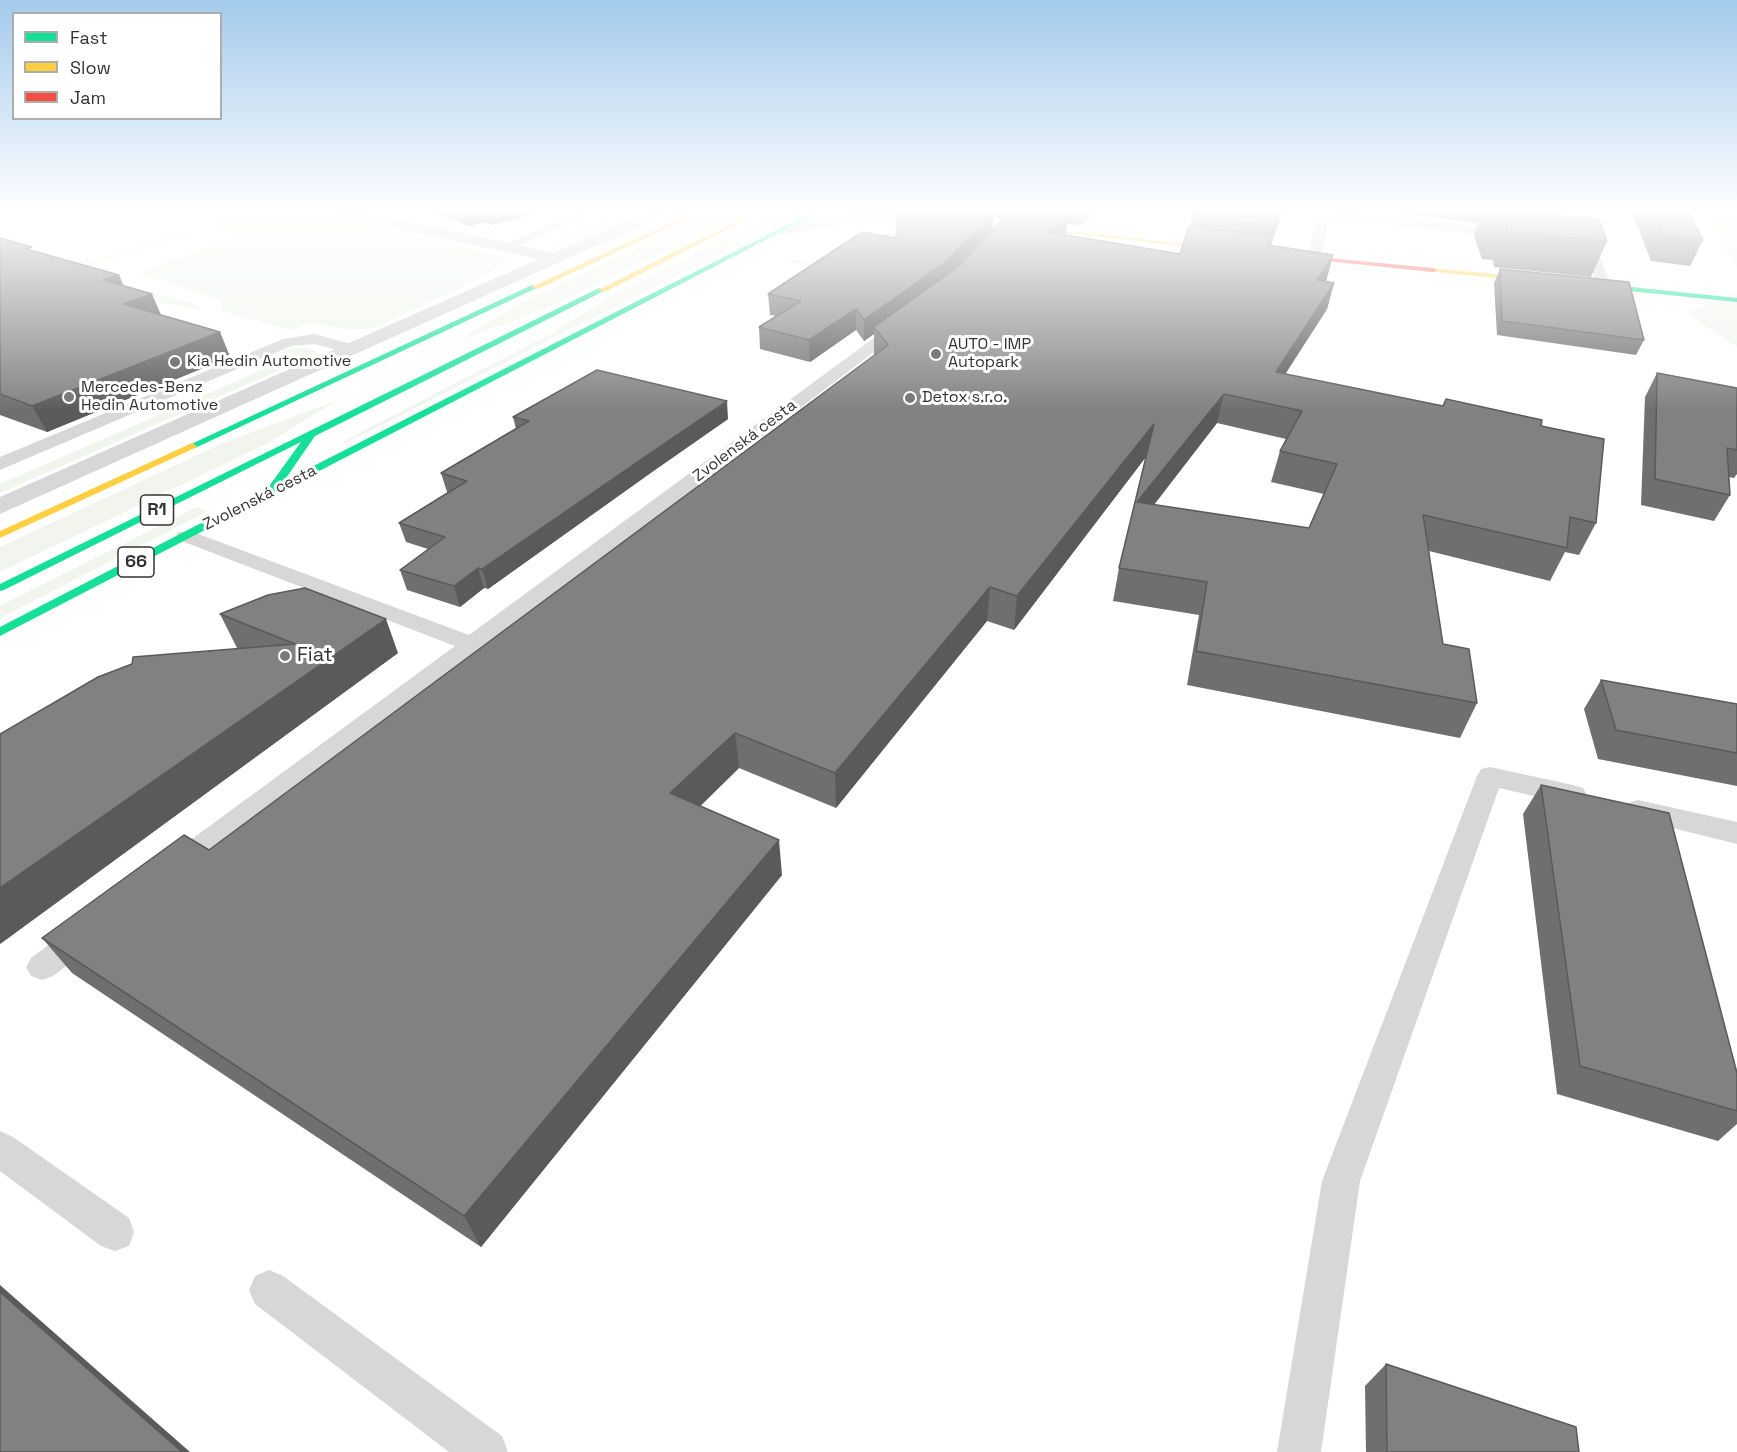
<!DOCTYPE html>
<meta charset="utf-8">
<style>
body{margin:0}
#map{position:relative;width:1737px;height:1452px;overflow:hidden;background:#fff;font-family:"Space Grotesk",sans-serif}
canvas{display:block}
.legend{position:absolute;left:12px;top:12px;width:210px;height:108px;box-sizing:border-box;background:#fff;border:2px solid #adadad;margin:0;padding:8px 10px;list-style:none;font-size:18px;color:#333}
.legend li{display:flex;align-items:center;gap:12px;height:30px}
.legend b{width:30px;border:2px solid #adadad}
</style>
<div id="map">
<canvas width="1737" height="1452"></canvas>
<ul class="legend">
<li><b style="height:8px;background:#16e098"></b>Fast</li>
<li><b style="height:8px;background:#ffcf43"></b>Slow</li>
<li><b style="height:8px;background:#f24e42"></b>Jam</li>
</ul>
</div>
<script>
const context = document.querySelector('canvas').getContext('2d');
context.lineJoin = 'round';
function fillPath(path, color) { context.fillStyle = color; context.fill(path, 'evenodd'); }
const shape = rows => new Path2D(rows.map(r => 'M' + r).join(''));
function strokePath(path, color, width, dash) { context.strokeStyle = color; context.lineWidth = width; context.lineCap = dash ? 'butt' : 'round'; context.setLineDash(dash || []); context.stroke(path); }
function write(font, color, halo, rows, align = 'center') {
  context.font = font + ' "Space Grotesk",sans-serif'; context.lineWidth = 6; context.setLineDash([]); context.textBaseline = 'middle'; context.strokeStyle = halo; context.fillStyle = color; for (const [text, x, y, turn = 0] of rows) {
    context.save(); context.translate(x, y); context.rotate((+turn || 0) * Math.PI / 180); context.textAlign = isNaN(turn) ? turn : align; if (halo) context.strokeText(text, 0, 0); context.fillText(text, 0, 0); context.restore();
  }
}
fillPath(shape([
 [239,209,293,209,508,258,486,275,375,328,346,330,311,322,292,330,222,311,220,300,139,273,244,235,212,226,90,266,86,273,198,305,201,310,146,300,0,285,78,259,90,262,242,214,233,211],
 [626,209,645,209,569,239,549,243],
 [721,209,749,209,542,310,458,341,517,305],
 [785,209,808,209,344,444,344,441,550,334,609,298],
 [1702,209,1737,209,1737,269],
 [1737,293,1737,347,1686,313],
 [295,348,309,348,319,353,0,493,0,484,296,355,282,350],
 [338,400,266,444,0,572,0,547,223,443],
 [197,507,208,511,0,618,0,606]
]), '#f1f5ed');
strokePath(shape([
 [15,245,28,241],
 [786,260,817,265]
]), '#d6d6d6', 2, [1.5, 1.5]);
fillPath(shape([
 [584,209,600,209,510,250,500,250,499,247,584,209],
 [1346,211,1509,230,1515,234,1509,238,1346,219,1328,221,1321,257,1314,261,1309,260,1307,257,1319,215,1346,211],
 [1578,238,1593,240,1595,243,1611,287,1609,290,1604,291,1597,287,1584,246,1574,245,1572,242,1578,238],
 [902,320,907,321,909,324,907,327,186,874,176,877,166,874,161,866,166,858,455,646,179,540,176,536,179,532,193,532,469,635,897,321,902,320],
 [315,334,358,346,361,349,353,354,315,344,291,346,0,470,0,457,283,339,315,334],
 [1490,767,1573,785,1583,788,1587,795,1583,802,1573,805,1499,788,1360,1181,1321,1452,1277,1452,1322,1181,1477,776,1481,769,1490,767],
 [1638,800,1737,822,1737,844,1628,817,1624,810,1628,803,1638,800],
 [85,922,96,926,101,935,96,944,53,976,42,980,31,976,26,967,31,958,74,926,85,922],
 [0,1131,13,1137,129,1218,134,1232,129,1246,115,1251,101,1246,0,1171,0,1131],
 [269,1270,283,1276,502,1436,508,1452,449,1452,255,1304,249,1290,255,1276,269,1270]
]), '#d7d7d7');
fillPath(shape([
 [322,209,352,209,554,253,653,209,674,209,671,212,0,514,0,497,539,259,330,214,322,209],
 [889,210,894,212,897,215,894,218,850,222,782,235,774,230,782,225,850,212,889,210]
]), '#d7d7d7');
fillPath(shape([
 [818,209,826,209,0,636,0,627,267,489,301,442,4,590,0,591,0,584,599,288,606,290,315,436,284,481,818,209],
 [532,285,539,287,195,448,187,446,532,285],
 [1622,286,1737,298,1737,302,1619,290,1618,288,1622,286]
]), '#16e098');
fillPath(shape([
 [700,209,708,209,538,289,531,287,700,209],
 [760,209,768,209,605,292,598,290,760,209],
 [847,209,869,209,1231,249,1228,251,847,209],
 [1430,268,1622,286,1626,288,1622,290,1433,272,1429,270,1430,268],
 [192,443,197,446,195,448,0,538,0,531,192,443]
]), '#ffcf43');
fillPath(shape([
 [1286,254,1433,268,1437,270,1433,272,1288,257,1286,254]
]), '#f24e42');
fillPath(shape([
 [425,209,552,209,492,225,485,222,469,226],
 [898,209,1098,209,1080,225,1067,224,1065,235,1180,254,1190,227,1192,218,1283,209,1271,245,1269,245,1333,255,1326,282,1334,283,1327,309,1285,374,1541,426,1596,523,1579,555,1565,552,1550,581,1429,551,1443,644,1477,703,1460,738,1187,685,1199,615,1113,601,1119,568,1146,457,1014,630,987,621,836,808,739,768,700,806,782,875,481,1247,72,973,42,938,209,850,874,355,874,334,864,341,856,330,810,362,760,349,759,327,776,316,770,315,768,294,896,238],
 [993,217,1005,218,992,230],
 [1217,423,1286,439,1280,451,1271,482,1324,494,1309,528,1154,505],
 [1383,209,1555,209,1561,216,1607,241,1591,277,1494,267,1493,260,1482,259,1474,236,1478,223,1382,211],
 [1631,209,1687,209,1703,240,1690,266,1651,261],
 [0,238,124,286,161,315,220,332,230,357,47,432,0,415],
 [1500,269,1644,340,1636,355,1497,335,1494,283],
 [1657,373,1737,388,1737,474,1734,478,1729,477,1730,495,1714,521,1641,505,1645,397],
 [513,417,728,419,652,472,488,589,484,588,460,607,407,590,400,570,428,549,406,542,399,523,449,492,447,492,441,473,516,429],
 [220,614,398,653,0,944,240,649,237,648],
 [1601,680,1737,704,1737,786,1598,759,1584,709],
 [1541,785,1737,1073,1737,1124,1718,1141,1557,1094,1523,814],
 [1386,1364,1579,1452,1366,1452,1365,1386]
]), '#6f6f6f');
fillPath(shape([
 [465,209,482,209,485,222,469,226],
 [489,209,552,209,492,225],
 [1082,209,1098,209,1080,225],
 [1281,209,1283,209,1271,245,1275,226],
 [994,212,992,231,944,283,874,327,874,334,864,341,864,320],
 [1068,215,1065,239,1048,232],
 [1333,255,1326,281,1310,306,1317,280],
 [119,275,129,298,103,280],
 [1334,283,1327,309,1268,401,1276,372],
 [152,294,162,317,123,304],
 [856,309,856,330,810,362,809,340],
 [220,332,230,357,47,432,32,406],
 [1224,394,1217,423,1131,534,1137,502],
 [727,401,728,419,652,472,488,589,482,569,649,454],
 [1154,424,1148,454,1014,630,1017,596],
 [478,568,484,588,460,607,454,586],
 [990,587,987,621,836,808,835,773],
 [386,619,398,653,0,944,0,888],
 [735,733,739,768,677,829,670,793],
 [779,840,782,875,481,1247,464,1216],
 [0,1285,190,1452,182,1452,0,1292]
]), '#5a5a5a');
const building = shape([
 [898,209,960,209,994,212,944,263,864,320,856,309,809,340,759,327,801,301,768,294,862,232,896,238,898,209],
 [1012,209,1068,215,1048,232,1180,254,1189,227,1272,235,1268,245,1333,255,1317,280,1334,283,1276,372,1443,406,1446,399,1542,420,1541,426,1604,439,1596,523,1570,517,1567,548,1423,515,1443,644,1469,649,1477,703,1196,651,1207,582,1119,568,1154,424,1017,596,990,587,835,773,735,733,670,793,779,840,464,1216,42,938,184,835,209,850,888,345,874,327,958,267,1012,209],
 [1224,394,1302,411,1280,451,1337,464,1309,528,1137,502,1224,394],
 [1195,209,1281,209,1275,226,1192,218,1195,209],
 [1489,209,1555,209,1559,210,1561,216,1599,219,1607,241,1507,232,1507,225,1495,224,1489,209],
 [1652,209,1687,209,1703,240,1663,235,1652,209],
 [0,238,32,247,26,249,119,275,103,280,152,294,123,304,220,332,32,406,0,394,0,238],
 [1500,269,1629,282,1644,340,1502,321,1500,269],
 [597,370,727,401,649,454,482,569,478,568,454,586,400,570,445,537,399,523,467,481,441,473,529,421,513,417,597,370],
 [1657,373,1737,388,1737,450,1727,448,1730,495,1655,479,1657,373],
 [305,588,386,619,0,888,0,734,98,677,132,664,133,657,295,644,220,614,268,595,305,588],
 [1601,680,1737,704,1737,753,1616,730,1601,680],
 [1541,785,1669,813,1737,1073,1737,1111,1580,1066,1541,785],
 [0,1292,182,1452,0,1452,0,1292],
 [1386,1364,1576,1427,1579,1452,1387,1452,1386,1364]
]);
fillPath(building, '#818181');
strokePath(building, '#5a5a5a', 1.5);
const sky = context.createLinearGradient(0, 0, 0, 412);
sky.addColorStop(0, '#a3caec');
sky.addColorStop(0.51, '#fff');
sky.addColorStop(1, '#ffffff00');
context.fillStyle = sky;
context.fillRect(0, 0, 1737, 412);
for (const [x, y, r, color] of [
 [936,354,6,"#7a7a7a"],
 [175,362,6,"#7a7a7a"],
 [69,397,6,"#7a7a7a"],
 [910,398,6,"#7a7a7a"],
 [285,656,6,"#7a7a7a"]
]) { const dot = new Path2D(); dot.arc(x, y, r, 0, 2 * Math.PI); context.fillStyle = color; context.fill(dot); strokePath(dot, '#fff', 2); }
write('16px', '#333', '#fff', [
 ["AUTO - IMP",948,345],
 ["Autopark",948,363],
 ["Kia Hedin Automotive",187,362],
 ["Mercedes-Benz",81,388],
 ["Hedin Automotive",81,406],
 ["Detox s.r.o.",922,398]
], 'left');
write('16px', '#333', '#fff', [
 ["Zvolenská cesta",745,441,-37],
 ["Zvolenská cesta",260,498,-27]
]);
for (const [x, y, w] of [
 [157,510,33],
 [136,562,36]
]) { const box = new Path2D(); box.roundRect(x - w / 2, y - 15, w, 30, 4.5); context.fillStyle = '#fff'; context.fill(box); strokePath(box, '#333', 1.5); }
write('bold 18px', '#333', null, [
 ["R1",157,510],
 ["66",136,562]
]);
write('20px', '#333', '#fff', [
 ["Fiat",297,656]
], 'left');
</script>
